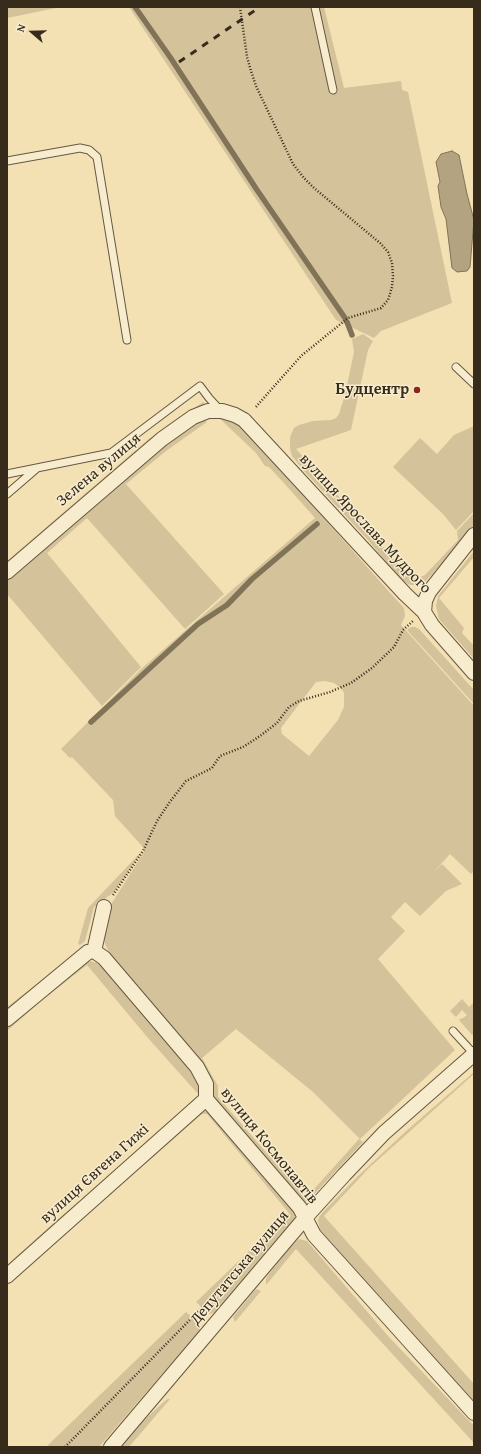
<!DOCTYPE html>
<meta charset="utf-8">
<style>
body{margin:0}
#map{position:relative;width:481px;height:1454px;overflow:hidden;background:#f3e1b4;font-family:"Gentium Book Plus",serif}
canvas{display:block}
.frame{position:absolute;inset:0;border:8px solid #372b1c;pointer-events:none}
.north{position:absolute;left:12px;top:12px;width:40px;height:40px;-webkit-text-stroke:3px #f7ecce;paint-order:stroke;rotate:290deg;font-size:11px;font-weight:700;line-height:16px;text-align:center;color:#372b1c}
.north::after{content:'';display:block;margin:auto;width:14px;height:18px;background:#372b1c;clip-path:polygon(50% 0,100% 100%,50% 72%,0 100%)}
</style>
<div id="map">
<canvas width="481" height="1454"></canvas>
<div class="frame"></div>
<div class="north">N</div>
</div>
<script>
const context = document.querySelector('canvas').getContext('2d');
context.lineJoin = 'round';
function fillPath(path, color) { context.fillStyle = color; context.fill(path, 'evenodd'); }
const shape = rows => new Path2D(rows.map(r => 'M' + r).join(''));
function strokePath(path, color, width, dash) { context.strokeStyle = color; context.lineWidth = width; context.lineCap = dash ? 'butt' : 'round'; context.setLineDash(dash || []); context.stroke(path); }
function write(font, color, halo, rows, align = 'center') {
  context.font = font + ' "Gentium Book Plus",serif'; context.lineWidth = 3; context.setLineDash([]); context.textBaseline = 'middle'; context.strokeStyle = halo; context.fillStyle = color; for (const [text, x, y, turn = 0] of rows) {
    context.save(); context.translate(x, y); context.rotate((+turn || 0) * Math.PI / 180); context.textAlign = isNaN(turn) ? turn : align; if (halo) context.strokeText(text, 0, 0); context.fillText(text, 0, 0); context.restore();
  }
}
fillPath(shape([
 [7,7,61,7,7,18],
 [129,7,324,7,344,88,401,81,402,90,408,92,452,303,381,331,374,338,336,320],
 [363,334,373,341,368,350,351,430,296,449,371,532,407,575,412,578,418,578,425,575,458,540,457,531,474,513,474,527,426,581,416,585,410,585,400,579,368,540,304,471,292,456,290,449,290,437,294,428,299,425,313,421,331,420,336,418,339,414,345,395,354,352,352,339],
 [203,402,205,405,7,566,7,561,150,438],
 [217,414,235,422,252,437,392,595,404,608,405,616,401,625,474,706,474,871,471,874,450,854,433,873,442,864,462,884,446,891,420,916,405,902,391,917,405,931,378,959,455,1050,360,1139,313,1092,236,1029,202,1058,218,1086,218,1097,306,1198,359,1139,363,1142,308,1201,303,1202,216,1100,214,1097,214,1087,198,1061,110,955,104,941,104,923,110,906,144,852,143,847,115,816,113,800,72,757,70,758,61,749,141,669,315,518,283,482,269,467,265,466,256,453,218,417,212,419,212,417],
 [324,681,334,683,341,688,344,693,344,707,338,720,309,756,282,734,281,728,316,682],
 [202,418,207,422,166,451,126,484,224,594,185,629,87,518,47,553,141,667,102,706,7,594,7,580,73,525,172,435],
 [474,426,474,511,456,530,443,514,393,467,420,438,437,454,454,435],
 [474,551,474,557,439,598,464,628,462,633,474,646,474,659,439,619,436,606,438,596],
 [411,627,415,627,419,629,474,690,474,704,407,630],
 [141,852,140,855,114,892,94,907,85,941,80,945,78,944,88,908],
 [66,961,7,1012,7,1007],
 [83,961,90,961,100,964,191,1068,204,1095,7,1267,7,1265,59,1218,104,1181,199,1095,148,1038,87,965,41,1001,7,1031,7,1024],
 [462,999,469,1007,474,1002,474,1034,472,1035,459,1020,461,1018,462,1019,467,1015,462,1010,456,1017,450,1011],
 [474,1072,474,1074,369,1168,324,1216,474,1384,474,1403,329,1240,320,1229,318,1221,319,1217,323,1212,358,1176,405,1132],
 [203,1111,210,1112,296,1213,294,1219,214,1313,210,1314,208,1313,196,1302,289,1213,207,1114,202,1114,7,1285,7,1281],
 [299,1239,307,1241,388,1336,474,1426,474,1443,296,1249,266,1285,266,1279,268,1275,291,1246],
 [256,1289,261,1291,235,1322,233,1317],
 [186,1312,200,1324,201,1329,99,1447,46,1447],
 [168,1399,170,1399,129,1447,120,1447,144,1420,166,1400]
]), '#d3c29a');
const water = shape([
 [452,151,459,155,467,194,474,220,470,267,467,271,457,272,452,268,446,219,441,207,438,186,440,182,436,162,441,154,452,151]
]);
fillPath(water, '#b3a380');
strokePath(water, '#817358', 1);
strokePath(shape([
 [135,7,170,57,257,190,345,318],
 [347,322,352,335],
 [91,722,198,624,227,605,252,579,317,524]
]), '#817358', 5.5);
const lane = shape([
 [315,7,333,90],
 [7,161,80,148,89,150,97,157,127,340],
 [456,367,474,384],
 [7,474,111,453,200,386,209,398,221,411],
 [7,494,36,469],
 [453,1031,474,1054]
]);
const street = shape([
 [7,572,162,439,193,417,208,411,222,411,235,415,244,420,405,594,424,612,432,625,474,673],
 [424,612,425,601,429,592,474,535],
 [94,951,104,958,197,1067,206,1084,206,1099,300,1208,314,1235,474,1413],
 [7,1019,88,952,94,951,104,907],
 [7,1276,206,1099],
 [111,1447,305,1218,344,1175,384,1133,474,1054]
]);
strokePath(lane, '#665842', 9);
strokePath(street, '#665842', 16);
strokePath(shape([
 [240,7,247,57,251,71,256,86,293,164,304,178,314,188,380,243,388,252,392,263,393,276,392,287,388,300,381,308,348,318,343,322,301,356,255,408],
 [113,895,143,851,157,821,169,803,186,781,212,768,220,756,243,747,260,736,277,723,289,707,299,701,330,692,351,683,372,668,394,647,403,630,413,621],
 [65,1447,231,1278]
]), '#372b1c', 2.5, [1, 2]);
strokePath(lane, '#f7ecce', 7);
strokePath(street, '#f7ecce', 14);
strokePath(shape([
 [179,62,260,7]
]), '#372b1c', 3, [7, 7]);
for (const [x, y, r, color] of [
 [417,390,4,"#8f2418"]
]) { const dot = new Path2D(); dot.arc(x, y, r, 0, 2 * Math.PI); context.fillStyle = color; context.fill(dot); strokePath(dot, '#f7ecce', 1.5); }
write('bold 16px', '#372b1c', '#f7ecce', [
 ["Будцентр",409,390]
], 'right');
write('16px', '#372b1c', '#f7ecce', [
 ["Зелена вулиця",99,470,-40],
 ["вулиця Ярослава Мудрого",365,524,47],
 ["вулиця Космонавтів",269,1146,51],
 ["вулиця Євгена Гижі",95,1174,-42],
 ["Депутатська вулиця",240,1268,-50]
]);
</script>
